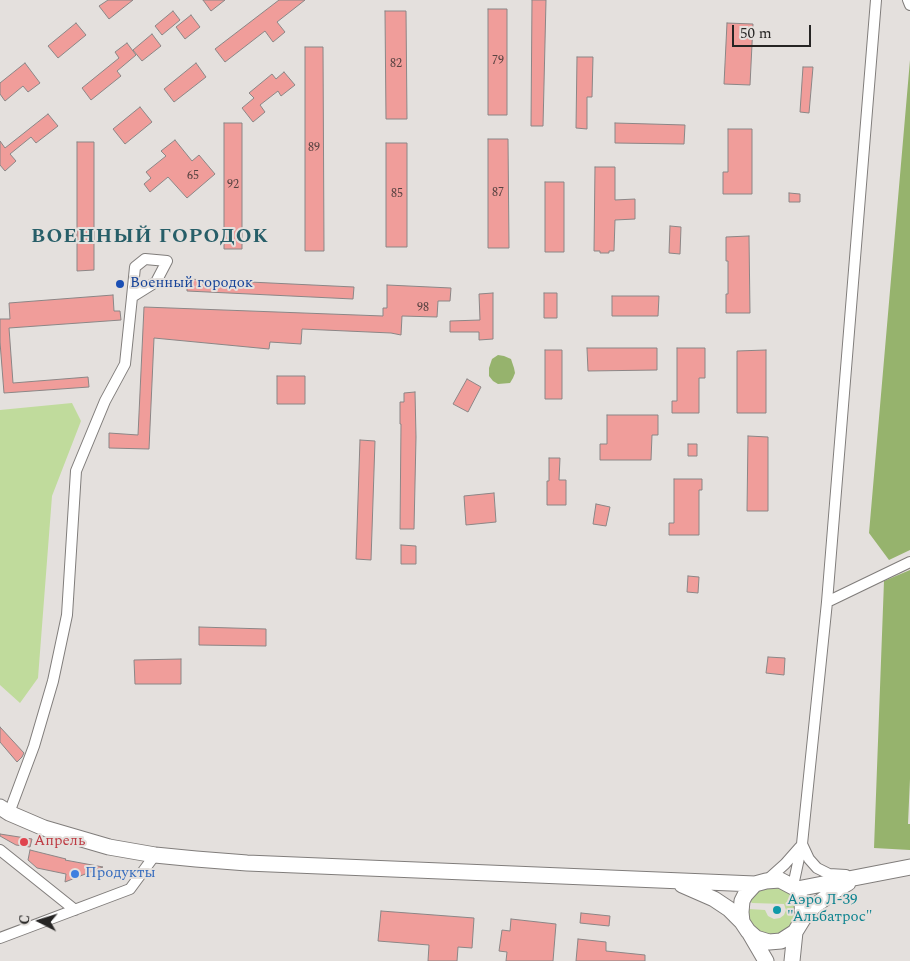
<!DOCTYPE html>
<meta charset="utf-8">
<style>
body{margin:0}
#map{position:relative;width:910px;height:961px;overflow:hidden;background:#e4e0dd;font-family:Spectral,serif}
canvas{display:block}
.north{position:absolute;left:15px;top:896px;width:50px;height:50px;-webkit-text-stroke:4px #e4e0dd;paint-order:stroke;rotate:275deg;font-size:14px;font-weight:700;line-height:20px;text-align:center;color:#262524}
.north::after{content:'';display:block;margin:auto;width:18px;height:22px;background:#262524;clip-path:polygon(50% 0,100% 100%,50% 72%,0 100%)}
.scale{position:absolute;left:732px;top:25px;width:79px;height:22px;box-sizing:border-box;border:2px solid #262524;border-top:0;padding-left:6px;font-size:15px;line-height:18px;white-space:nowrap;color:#262524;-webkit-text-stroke:4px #e4e0dd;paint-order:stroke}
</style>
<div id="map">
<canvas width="910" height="961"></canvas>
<div class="north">С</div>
<div class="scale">50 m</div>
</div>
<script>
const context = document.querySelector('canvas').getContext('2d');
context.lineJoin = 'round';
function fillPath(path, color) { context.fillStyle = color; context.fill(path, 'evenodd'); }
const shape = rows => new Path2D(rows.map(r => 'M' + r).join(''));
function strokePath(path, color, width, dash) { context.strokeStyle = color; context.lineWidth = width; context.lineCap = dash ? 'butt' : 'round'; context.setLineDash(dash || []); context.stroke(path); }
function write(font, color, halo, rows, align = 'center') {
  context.font = font + ' Spectral,serif'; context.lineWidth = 4; context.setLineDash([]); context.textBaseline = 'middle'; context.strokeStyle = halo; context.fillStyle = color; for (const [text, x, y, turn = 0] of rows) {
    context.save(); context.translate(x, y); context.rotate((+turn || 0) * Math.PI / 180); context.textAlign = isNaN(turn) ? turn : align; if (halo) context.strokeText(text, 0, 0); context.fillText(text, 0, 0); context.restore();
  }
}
fillPath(shape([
 [72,403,81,421,52,496,38,678,20,703,0,685,0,410],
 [759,886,783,886,796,899,796,923,775,937,757,933,746,918,749,909,765,910,768,916,774,919,780,918,784,915,786,910,784,904,752,903,748,899]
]), '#c0db9c');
fillPath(shape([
 [910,60,910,550,889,560,869,533],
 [498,355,504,356,511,359,514,368,515,373,513,378,510,383,498,384,493,381,489,376,489,368,492,359],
 [910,570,910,779,908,824,910,824,910,850,874,848,884,581]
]), '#96b36d');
const building = shape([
 [108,0,133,0,109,19,99,6,108,0],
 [203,0,225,0,211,11,203,0],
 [279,0,305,0,277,22,285,32,273,42,265,31,225,62,215,49,279,0],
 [532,0,546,0,543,126,531,126,532,0],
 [488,9,507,9,507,115,488,115,488,9],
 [173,11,180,20,162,35,155,26,173,11],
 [385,11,406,11,407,119,386,119,385,11],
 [191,15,200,27,185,39,176,27,191,15],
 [76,23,86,35,58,58,48,46,76,23],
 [727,23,753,24,750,85,724,84,727,23],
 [152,34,161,46,142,61,133,50,152,34],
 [127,43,136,55,117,71,121,76,91,100,82,88,119,58,115,52,127,43],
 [305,47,323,47,324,251,305,251,305,47],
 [577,57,593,57,592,97,587,97,587,129,576,128,577,57],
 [25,63,40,83,28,92,23,86,5,101,0,94,0,83,25,63],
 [196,63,206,77,174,102,164,89,196,63],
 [803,67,813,67,809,113,800,112,803,67],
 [284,72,295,85,281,96,278,91,260,105,265,112,253,122,242,108,254,98,249,93,272,74,276,79,284,72],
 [140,107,152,122,125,144,113,129,140,107],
 [48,114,58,126,36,143,31,137,10,154,16,161,5,171,0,165,0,141,5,148,48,114],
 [224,123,242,123,242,249,224,249,224,123],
 [615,123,685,125,684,144,615,143,615,123],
 [728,129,752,129,752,194,723,194,723,172,728,172,728,129],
 [488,139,508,139,509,248,488,248,488,139],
 [175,140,192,161,199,155,215,174,187,198,168,177,150,192,144,184,151,178,146,172,166,156,161,151,175,140],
 [77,142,94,142,94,270,77,271,77,142],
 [386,143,407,143,407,247,386,247,386,143],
 [595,167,615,167,615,200,635,199,635,219,615,220,614,251,609,251,609,253,600,253,600,251,594,251,595,167],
 [545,182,564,182,564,252,545,252,545,182],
 [789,193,800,194,800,202,789,202,789,193],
 [670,226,681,227,680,254,669,253,670,226],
 [749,236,750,313,726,313,726,294,728,294,728,261,726,261,726,237,749,236],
 [187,279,354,287,353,299,187,291,187,279],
 [387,285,451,288,450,301,438,301,437,317,402,316,401,335,391,333,302,329,301,344,270,342,269,349,154,338,149,449,109,448,109,433,138,435,144,307,383,316,383,308,387,308,387,285],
 [493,293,493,339,479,340,479,332,450,332,450,321,480,320,479,294,493,293],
 [544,293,557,293,557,318,544,318,544,293],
 [113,295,114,311,120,311,121,320,9,328,13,383,88,377,89,387,4,393,0,342,0,319,10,319,9,303,113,295],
 [612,296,659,296,658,316,612,316,612,296],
 [587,348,657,348,657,370,588,371,587,348],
 [677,348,705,348,705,378,699,378,699,413,672,413,672,401,677,401,677,348],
 [545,350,562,350,562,399,545,399,545,350],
 [766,350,766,413,737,413,737,351,766,350],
 [277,376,305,376,305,404,277,404,277,376],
 [467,379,481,387,468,412,453,404,467,379],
 [415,392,416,437,414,529,400,529,401,424,400,424,400,402,404,402,404,393,415,392],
 [607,415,658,415,658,435,652,435,651,460,600,460,600,444,607,444,607,415],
 [748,436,768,437,768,511,747,511,748,436],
 [360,440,375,441,371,560,356,559,360,440],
 [688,444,697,444,697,456,688,456,688,444],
 [549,458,560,458,559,480,566,480,566,505,547,505,547,481,549,481,549,458],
 [674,479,702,479,702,490,699,490,699,535,669,535,669,523,674,523,674,479],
 [494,493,496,522,466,525,464,496,494,493],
 [596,504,610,507,606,526,593,524,596,504],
 [401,545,416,546,416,564,401,564,401,545],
 [688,576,699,577,698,593,687,592,688,576],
 [199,627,266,629,266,646,199,645,199,627],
 [768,657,785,658,784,675,766,673,768,657],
 [181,659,181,684,135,684,134,660,181,659],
 [0,727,24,753,22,757,17,762,0,742,0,727],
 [0,834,32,839,30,847,16,845,0,836,0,834],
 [30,850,66,859,65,860,103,867,65,882,66,874,37,868,28,860,30,850],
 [381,911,474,918,472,948,458,947,457,961,428,961,429,945,378,941,381,911],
 [581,913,610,916,609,926,580,923,581,913],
 [511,919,556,924,553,961,506,961,507,952,499,951,502,930,510,931,511,919],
 [578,939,606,942,606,951,645,955,645,961,576,961,578,939]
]);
fillPath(building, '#f09d9a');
strokePath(building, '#8b8686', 1);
const minor = shape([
 [908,0,910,5],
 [827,602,910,562],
 [9,813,34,746,53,681,67,615,76,471,105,401,125,364,132,297,156,282,167,261,145,259,135,267,132,297],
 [802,844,809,859,817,868,829,874,846,875],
 [0,850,75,910],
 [766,881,785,864,800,847],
 [793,886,802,844,827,602,876,0],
 [0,938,130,889,155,855]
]);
const secondary = shape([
 [0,807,9,813,44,828,109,847,155,855,196,859,247,863,755,884],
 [780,880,797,889,802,903,803,919,795,932,781,941,769,942,756,938,748,931,742,922,741,912,742,901,745,895,755,884,766,881,780,880],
 [682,885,714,899,729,909,742,922],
 [797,889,910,867],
 [803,919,813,907,836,890,848,883],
 [749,932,766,961],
 [792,961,795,932]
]);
strokePath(minor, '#807d7b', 12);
strokePath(secondary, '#807d7b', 17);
strokePath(minor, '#fff', 10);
strokePath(secondary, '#fff', 15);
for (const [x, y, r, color] of [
 [120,284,5,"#1a4fb4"],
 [24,842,5,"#e0444e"],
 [75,874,5,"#3f7fe0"],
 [777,910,5,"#0f9aa8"]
]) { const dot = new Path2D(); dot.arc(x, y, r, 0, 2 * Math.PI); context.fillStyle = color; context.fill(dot); strokePath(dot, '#e4e0dd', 2); }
write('12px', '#584342', null, [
 ["79",498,62],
 ["82",396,65],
 ["89",314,149],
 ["65",193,177],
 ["92",233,186],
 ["87",498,194],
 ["85",397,195],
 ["98",423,309]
]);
write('15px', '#164399', '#e4e0dd', [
 ["Военный городок",130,284]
], 'left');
write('15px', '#be3a42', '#e4e0dd', [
 ["Апрель",34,842]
], 'left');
write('15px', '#366cbe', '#e4e0dd', [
 ["Продукты",85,874]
], 'left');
write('15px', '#0d838f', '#e4e0dd', [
 ["Аэро Л-39",787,901],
 ["\"Альбатрос\"",787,918]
], 'left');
context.letterSpacing = '1px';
write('bold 20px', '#275e68', '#e4e0dd', [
 ["ВОЕННЫЙ ГОРОДОК",150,238]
]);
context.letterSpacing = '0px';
</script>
